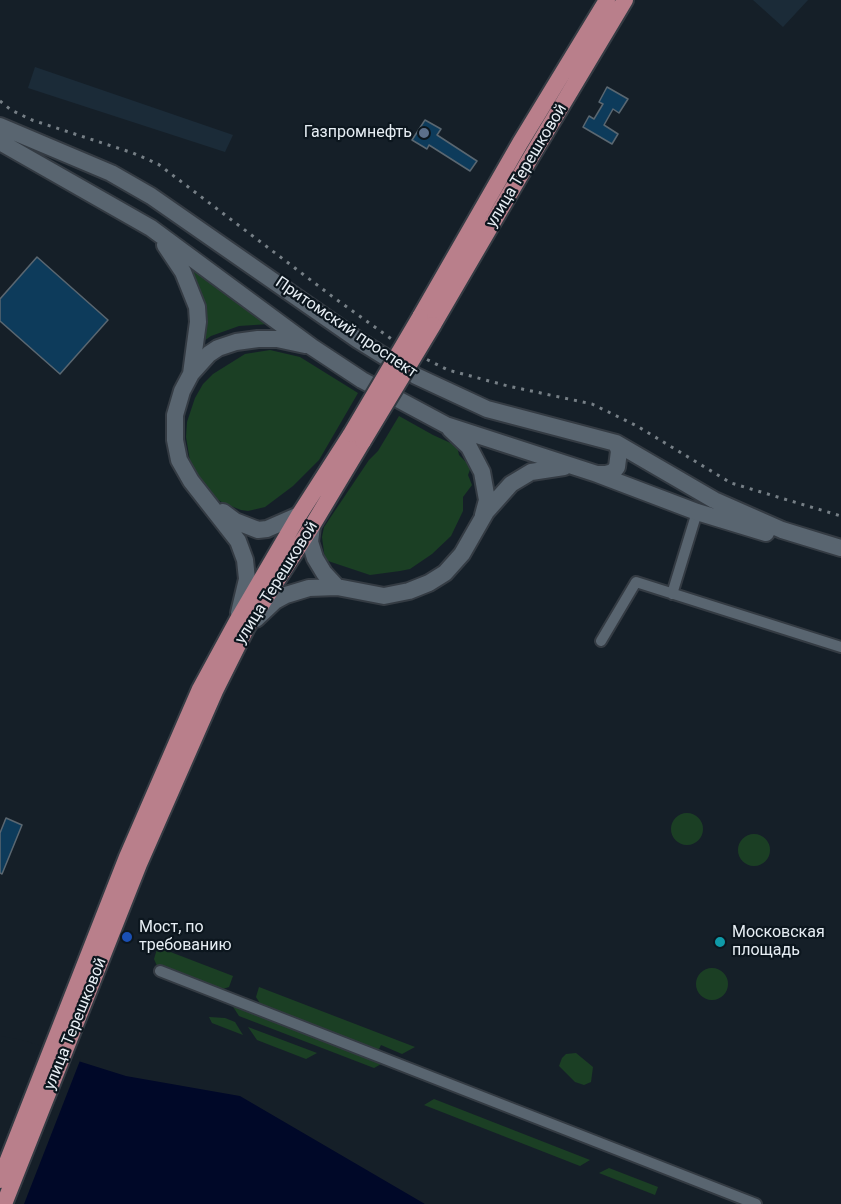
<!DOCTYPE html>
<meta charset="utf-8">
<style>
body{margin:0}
canvas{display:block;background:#151f28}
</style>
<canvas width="841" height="1204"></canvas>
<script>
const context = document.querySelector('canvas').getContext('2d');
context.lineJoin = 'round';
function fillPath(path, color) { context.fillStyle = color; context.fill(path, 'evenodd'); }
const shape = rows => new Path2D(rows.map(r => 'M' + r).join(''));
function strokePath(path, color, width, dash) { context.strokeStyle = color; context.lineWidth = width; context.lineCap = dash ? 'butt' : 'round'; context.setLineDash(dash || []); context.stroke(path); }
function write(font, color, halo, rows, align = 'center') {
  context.font = font + ' Roboto,sans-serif'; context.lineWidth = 4.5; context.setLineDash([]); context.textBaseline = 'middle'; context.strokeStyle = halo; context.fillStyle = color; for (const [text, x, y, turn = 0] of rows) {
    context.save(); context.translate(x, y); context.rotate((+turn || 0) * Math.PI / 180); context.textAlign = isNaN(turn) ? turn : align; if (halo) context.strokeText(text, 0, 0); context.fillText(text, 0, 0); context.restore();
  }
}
fillPath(shape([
 [753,0,808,0,783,27],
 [35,67,233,135,225,152,28,88]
]), '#1b2b38');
fillPath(shape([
 [180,257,269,324,239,326,211,336,201,343],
 [270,350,300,357,358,393,319,460,293,486,265,507,248,511,241,510,223,503,211,495,205,488,191,467,186,437,187,422,195,398,203,384,213,374,245,354],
 [399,416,433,435,457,446,459,455,471,467,468,475,472,485,463,497,463,511,451,536,432,554,410,569,400,571,370,575,325,560,322,537,324,527,369,460,378,451],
 '671 829a16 16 0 1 1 32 0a16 16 0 1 1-32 0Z',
 '738 850a16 16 0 1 1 32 0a16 16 0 1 1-32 0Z',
 [160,948,233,976,229,987,220,990,157,966,154,959,157,949],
 '696 984a16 16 0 1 1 32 0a16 16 0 1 1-32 0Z',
 [259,987,415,1047,402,1054,381,1045,378,1051,261,1005,256,997],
 [230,1002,383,1063,374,1068,239,1016],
 [209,1017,225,1018,235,1022,243,1035,212,1023],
 [248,1027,317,1053,306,1059,257,1040],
 [576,1053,593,1067,591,1082,584,1085,575,1082,559,1066,562,1058,566,1054],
 [434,1099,590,1160,580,1166,424,1105],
 [609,1168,658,1187,655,1195,599,1173]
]), '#1b3f24');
fillPath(shape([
 [0,1039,21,1043,126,1076,240,1096,425,1204,0,1204]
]), '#000828');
fillPath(shape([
 [0,1036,22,1040,81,1058,24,1204,0,1204]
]), '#151f28');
const building = shape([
 [607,87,628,99,619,113,613,109,604,125,618,134,612,144,583,127,589,116,594,119,603,104,599,102,607,87],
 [425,120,441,129,437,135,477,161,470,171,429,145,427,149,412,140,425,120],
 [37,257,108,320,60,374,0,321,0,299,37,257],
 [6,818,22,825,2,874,0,873,0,833,6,818]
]);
fillPath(building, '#0d3b5b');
strokePath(building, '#5a6771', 1.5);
const minor = shape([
 [672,594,697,512],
 [601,641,636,582,841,647],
 [160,971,756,1204]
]);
const secondary = shape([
 [0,126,111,173,151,196,358,340,416,376,487,409,616,443,714,500,782,530,841,548],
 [0,142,151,228,312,347,362,380,446,425,597,474,697,512,766,533],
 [165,245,183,272,197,307,198,322,191,374],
 [450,429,469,447,482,472,487,500,483,515],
 [597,474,606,474,613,472,617,467,619,451,616,443],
 [223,512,235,521,258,530,267,529,299,515],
 [312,526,310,542,315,558,324,573,337,587],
 [239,613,247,579,245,560,238,541,191,481,179,460,175,440,175,415,182,391,191,374,209,354,218,348,236,342,258,339,277,339,305,345],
 [256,619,275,601,286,595,309,588,337,587,384,596,409,591,429,583,445,573,462,554,486,512,511,484,531,472,564,467]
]);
const primary = shape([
 [420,317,520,143,607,0],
 [433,325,531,157,625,0],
 [0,1180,127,857,200,689,237,621,299,515,351,434],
 [4,1204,139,864,215,691,247,627,312,526,363,441]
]);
strokePath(minor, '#343b43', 14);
strokePath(secondary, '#343b43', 20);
strokePath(primary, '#343b43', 20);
strokePath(minor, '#596570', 10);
strokePath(secondary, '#596570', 16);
strokePath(primary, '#b97f8b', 16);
strokePath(shape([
 [0,101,11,110,32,120,133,153,158,164,333,297,404,348,448,370,508,386,592,404,637,426,731,483,841,516]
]), '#767f86', 3, [3, 6]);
const primaryBridge = shape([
 [351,434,420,317],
 [363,441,433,325]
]);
strokePath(primaryBridge, '#343b43', 20, []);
strokePath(primaryBridge, '#b97f8b', 16);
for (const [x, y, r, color] of [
 [424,133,6,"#5c6f8a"],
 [127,937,6,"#1a4fb4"],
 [720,942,6,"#0f9aa8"]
]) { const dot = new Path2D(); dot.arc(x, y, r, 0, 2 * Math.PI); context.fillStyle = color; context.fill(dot); strokePath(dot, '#0c161e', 2); }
write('16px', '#e7eef4', '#0c161e', [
 ["Газпромнефть",412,133,"right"],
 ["Мост, по",139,928],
 ["требованию",139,946],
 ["Московская",732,933],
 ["площадь",732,951]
], 'left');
write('16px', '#e7eef4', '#0c161e', [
 ["улица Терешковой",527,166,-59],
 ["Притомский проспект",346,328,34],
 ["улица Терешковой",277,583,-58],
 ["улица Терешковой",76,1024,-68]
]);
</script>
